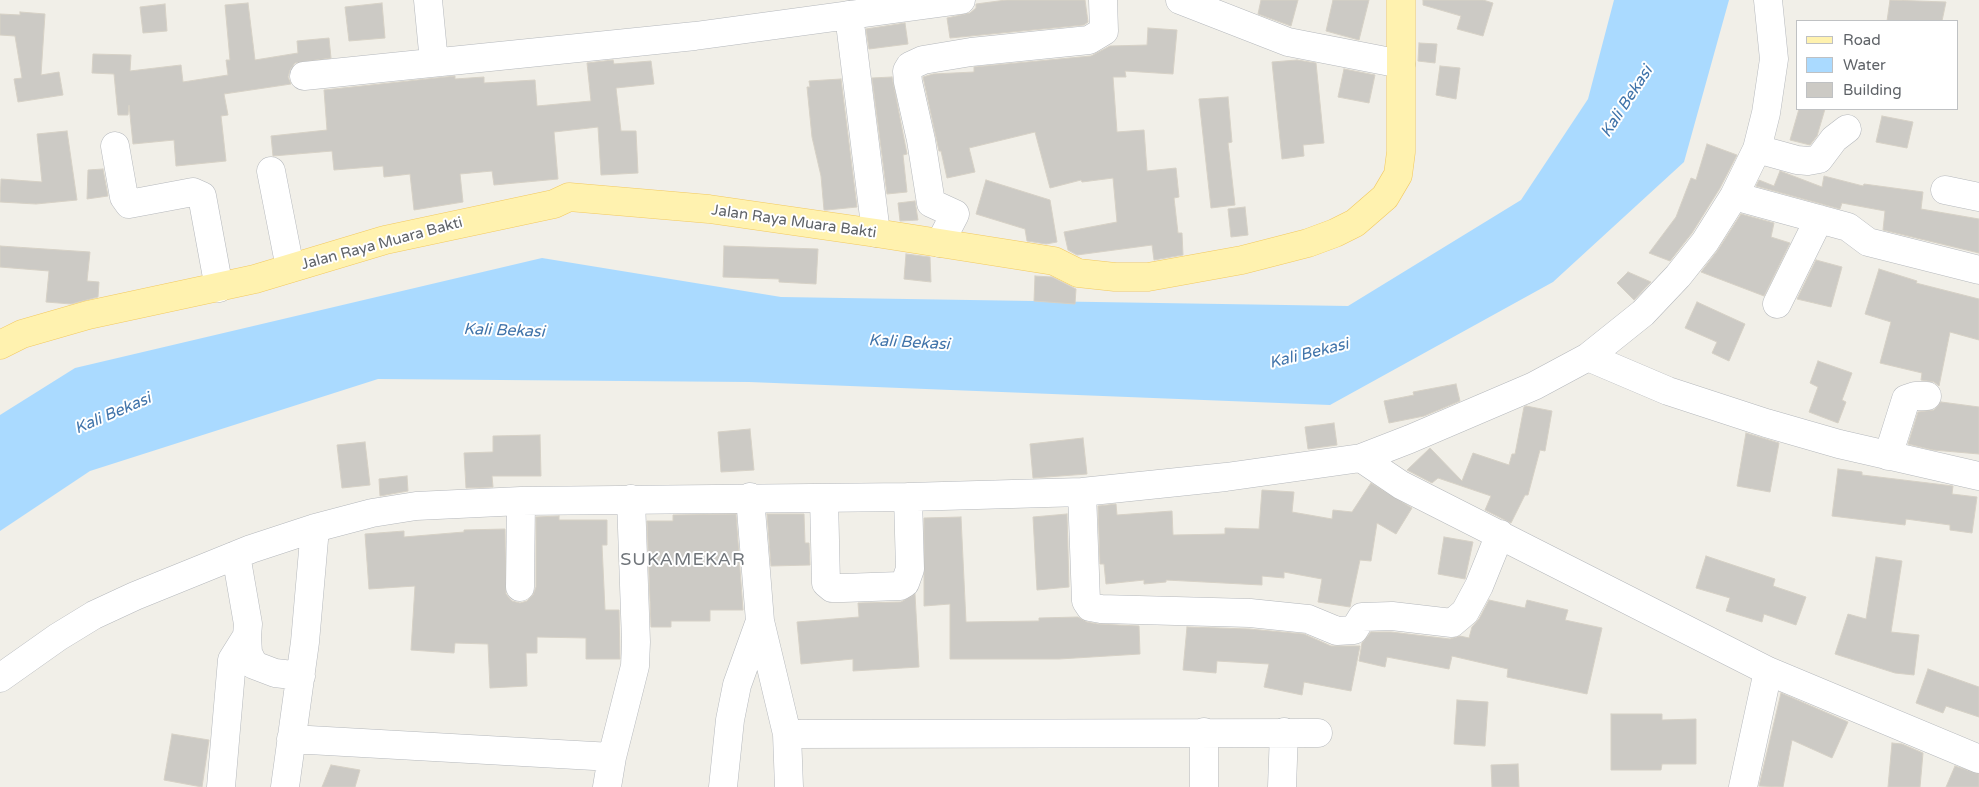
<!DOCTYPE html>
<style>
body{margin:0}
#map{position:relative;width:1979px;height:787px;overflow:hidden;background:#f1efe8;font-family:"Varela Round",sans-serif}
canvas{display:block}
.legend{position:absolute;left:1796px;top:20px;width:162px;height:90px;box-sizing:border-box;background:#fff;border:1px solid #bfc1c3;margin:0;padding:6px 9px;list-style:none;font-size:15px;color:#5f6368}
.legend li{display:flex;align-items:center;gap:10px;height:25px}
.legend b{width:25px;border:1px solid #bfc1c3}
</style>
<div id="map">
<canvas width="1979" height="787"></canvas>
<ul class="legend">
<li><b style="height:6px;background:#fff2af"></b>Road</li>
<li><b style="height:14px;background:#aadaff"></b>Water</li>
<li><b style="height:14px;background:#cccac5"></b>Building</li>
</ul>
</div>
<script>
const context = document.querySelector('canvas').getContext('2d');
context.lineJoin = 'round';
function fillPath(path, color) { context.fillStyle = color; context.fill(path, 'evenodd'); }
const shape = rows => new Path2D(rows.map(r => 'M' + r).join(''));
function strokePath(path, color, width, dash) { context.strokeStyle = color; context.lineWidth = width; context.lineCap = dash ? 'butt' : 'round'; context.setLineDash(dash || []); context.stroke(path); }
function write(font, color, halo, rows, align = 'center') {
  context.font = font + ' "Varela Round",sans-serif'; context.lineWidth = 4; context.setLineDash([]); context.textBaseline = 'middle'; context.strokeStyle = halo; context.fillStyle = color; for (const [text, x, y, turn = 0] of rows) {
    context.save(); context.translate(x, y); context.rotate((+turn || 0) * Math.PI / 180); context.textAlign = isNaN(turn) ? turn : align; if (halo) context.strokeText(text, 0, 0); context.fillText(text, 0, 0); context.restore();
  }
}
fillPath(shape([
 [1614,0,1729,0,1684,162,1553,282,1330,405,749,382,378,379,90,471,0,531,0,415,75,368,542,258,781,297,1348,306,1521,200,1588,99]
]), '#aadaff');
const building = shape([
 [1006,0,1085,0,1088,22,1084,25,950,38,947,18,970,13,976,8,976,4,1006,0],
 [1261,0,1298,0,1291,26,1258,14,1261,0],
 [1333,0,1369,0,1359,40,1326,31,1333,0],
 [1423,0,1483,0,1493,3,1483,36,1457,29,1461,16,1423,5,1423,0],
 [1890,0,1946,2,1942,21,1887,21,1890,0],
 [248,3,255,60,298,53,297,41,329,38,331,58,295,63,290,70,288,77,291,84,224,94,228,115,221,116,226,161,176,166,174,140,133,144,129,105,128,115,118,115,114,74,92,73,93,54,131,55,130,71,181,65,183,82,228,75,226,60,230,60,225,5,248,3],
 [382,3,385,38,349,41,345,7,382,3],
 [165,4,167,31,143,33,140,7,165,4],
 [20,12,45,14,41,75,59,72,63,95,18,102,14,79,22,78,15,36,0,35,0,14,20,15,20,12],
 [905,23,908,44,869,49,866,29,905,23],
 [1148,28,1177,30,1173,74,1125,71,1126,77,1113,77,1117,132,1144,130,1147,171,1176,168,1179,197,1174,198,1178,233,1182,233,1183,255,1154,260,1152,245,1077,255,1068,250,1064,232,1117,222,1113,178,1082,182,1081,180,1050,188,1035,132,969,148,975,172,947,178,941,151,939,151,923,77,933,74,974,72,974,67,1091,56,1110,46,1147,45,1148,28],
 [1419,43,1437,44,1435,63,1418,61,1419,43],
 [613,60,614,64,651,61,654,84,616,88,621,131,636,131,638,173,601,175,598,127,554,132,558,179,494,185,492,171,460,174,463,202,414,210,410,174,384,177,383,166,334,170,332,151,273,156,271,136,327,130,324,90,455,76,455,79,484,77,484,83,535,80,537,106,591,101,587,63,613,60],
 [1297,60,1316,63,1324,143,1303,145,1304,156,1282,159,1272,62,1297,60],
 [1440,66,1460,68,1456,99,1436,95,1440,66],
 [1344,69,1375,75,1369,103,1338,97,1344,69],
 [892,77,907,154,903,155,907,192,887,194,872,78,892,77],
 [841,79,857,207,827,210,824,210,821,176,812,137,807,87,810,87,809,81,841,79],
 [1228,97,1232,142,1228,143,1235,205,1211,208,1199,99,1228,97],
 [1799,109,1825,109,1817,136,1810,145,1790,140,1799,109],
 [1882,116,1913,122,1907,148,1876,142,1882,116],
 [67,131,77,200,36,204,0,202,1,179,42,182,37,134,67,131],
 [1707,144,1737,155,1720,188,1692,233,1670,261,1649,253,1676,217,1691,178,1696,180,1707,144],
 [103,169,108,196,87,199,88,170,103,169],
 [1780,171,1822,187,1824,176,1863,186,1864,184,1923,192,1921,209,1979,219,1979,253,1883,230,1885,211,1842,203,1840,209,1756,186,1759,180,1774,186,1780,171],
 [986,180,1050,200,1057,242,1046,244,1027,241,1025,229,976,214,986,180],
 [915,201,918,220,900,221,898,203,915,201],
 [1245,207,1248,235,1231,237,1228,209,1245,207],
 [1741,214,1774,223,1771,237,1790,243,1764,296,1701,272,1718,250,1741,214],
 [0,246,90,252,87,281,99,282,98,297,71,304,46,302,49,271,0,267,0,246],
 [724,246,818,249,816,284,779,282,779,279,723,277,724,246],
 [906,254,930,257,931,282,904,279,906,254],
 [1816,260,1842,267,1831,307,1797,299,1816,260],
 [1879,269,1917,281,1916,283,1979,299,1979,340,1950,332,1939,386,1934,382,1921,380,1922,373,1880,363,1891,322,1865,314,1879,269],
 [1628,272,1651,282,1634,300,1617,283,1628,272],
 [1035,276,1052,277,1076,289,1075,304,1034,301,1035,276],
 [1697,302,1745,324,1729,361,1712,353,1717,342,1685,328,1697,302],
 [1818,361,1852,373,1842,400,1846,402,1838,423,1809,412,1818,387,1810,383,1818,361],
 [1456,384,1460,401,1424,416,1389,423,1384,401,1414,395,1413,392,1456,384],
 [1941,402,1979,407,1979,454,1933,450,1908,444,1918,412,1934,410,1941,402],
 [1526,406,1552,411,1545,451,1540,450,1528,495,1525,495,1511,523,1485,510,1491,496,1438,478,1432,483,1407,470,1430,448,1462,481,1473,453,1509,465,1512,454,1515,454,1524,407,1526,406],
 [1334,423,1337,445,1308,449,1305,427,1334,423],
 [750,429,754,470,721,472,718,432,750,429],
 [1746,433,1779,443,1770,492,1737,486,1746,433],
 [540,435,541,476,492,476,493,487,466,488,464,453,493,452,493,436,540,435],
 [1083,438,1087,474,1033,478,1030,444,1083,438],
 [365,442,370,485,342,488,337,445,365,442],
 [1838,469,1862,472,1862,475,1953,486,1952,494,1977,497,1972,533,1950,530,1950,525,1906,519,1905,525,1832,516,1838,469],
 [407,476,408,491,380,496,379,479,407,476],
 [1371,483,1412,508,1396,534,1377,523,1371,561,1360,560,1350,607,1318,602,1322,579,1284,572,1284,578,1262,576,1262,585,1166,580,1166,582,1144,584,1144,580,1106,584,1104,564,1100,564,1098,506,1116,504,1117,515,1172,511,1173,535,1225,534,1225,528,1259,529,1262,490,1294,492,1292,512,1332,519,1333,510,1352,512,1371,483],
 [736,514,743,610,710,610,710,621,671,621,671,627,651,627,647,521,673,521,673,515,736,514],
 [767,514,804,514,805,543,809,543,810,565,771,566,767,514],
 [1067,514,1069,587,1037,590,1033,517,1067,514],
 [559,516,559,520,607,520,607,545,602,545,605,610,619,610,620,659,586,659,586,638,537,637,537,653,526,653,527,686,490,688,488,644,455,643,454,653,411,650,415,586,369,589,365,534,404,531,404,537,464,532,464,530,505,529,506,594,512,601,520,603,527,601,533,595,536,587,536,517,559,516],
 [961,517,966,622,1039,621,1039,618,1078,617,1087,622,1098,624,1139,626,1140,654,1059,659,950,659,950,604,924,606,924,518,961,517],
 [1444,537,1473,542,1465,579,1438,574,1444,537],
 [1706,556,1775,579,1773,586,1806,597,1796,625,1764,614,1762,622,1726,611,1730,598,1696,588,1706,556],
 [1876,557,1902,561,1891,632,1919,635,1914,675,1895,673,1835,654,1848,614,1866,619,1876,557],
 [915,594,919,667,853,671,853,659,801,664,797,622,859,617,858,603,901,602,915,594],
 [1489,600,1525,608,1527,600,1568,610,1565,620,1602,628,1587,694,1507,677,1508,669,1452,656,1449,669,1387,657,1385,667,1359,661,1362,643,1371,632,1391,632,1450,639,1460,636,1469,638,1472,627,1479,619,1489,600],
 [1187,627,1249,629,1304,634,1331,646,1360,646,1351,691,1304,682,1302,695,1264,687,1269,664,1217,661,1216,673,1183,670,1187,627],
 [1928,669,1979,687,1979,717,1946,706,1943,713,1916,703,1928,669],
 [1781,693,1848,722,1832,758,1792,740,1783,787,1759,786,1781,693],
 [1457,700,1488,702,1485,746,1454,744,1457,700],
 [1611,714,1662,714,1662,720,1696,719,1696,764,1662,764,1661,770,1611,770,1611,714],
 [172,734,209,740,202,787,164,780,172,734],
 [1892,743,1902,744,1923,753,1920,787,1888,787,1892,743],
 [1518,764,1519,787,1492,787,1491,765,1518,764],
 [331,765,360,770,355,787,322,787,331,765],
 [1955,766,1979,774,1979,787,1946,787,1955,766]
]);
fillPath(building, '#cccac5');
strokePath(building, '#d6d1c6', 1);
const minor = shape([
 [428,0,434,62],
 [1180,0,1288,42,1401,64],
 [849,15,876,233],
 [304,76,695,36,961,0],
 [115,146,124,197,129,204,193,192,202,196,219,288],
 [1757,149,1797,160,1808,161,1819,159,1834,139,1847,129],
 [271,171,290,268],
 [1945,190,1979,197],
 [1734,196,1848,227,1868,242,1979,270],
 [940,243,955,214,931,203,921,140,908,82,907,71,910,66,923,60,971,52,1089,40,1104,31,1103,0],
 [1777,304,1819,219],
 [1588,357,1668,391,1766,423,1839,444,1979,476],
 [1888,456,1906,399,1915,396,1927,396],
 [1361,458,1401,485,1768,671,1979,759],
 [1082,492,1086,601,1090,607,1101,609,1250,613,1308,619,1337,631,1354,630,1362,617,1392,616,1452,623,1465,612,1479,586,1500,534],
 [824,498,826,583,832,588,843,588,900,586,905,583,910,569,908,497],
 [520,587,521,501],
 [760,621,787,734,789,787],
 [247,636,248,653,254,665,275,673,301,676],
 [0,678,58,637,94,615,135,596,251,549,315,528,372,513,416,506,521,501,908,497,1082,492,1226,477,1361,458,1410,439,1534,386,1588,357,1643,313,1678,276,1705,242,1734,196,1757,149,1766,113,1774,59,1768,0],
 [787,734,1318,733],
 [291,739,612,757],
 [221,787,232,660,247,636,248,624,236,555],
 [285,787,305,642,315,528],
 [607,787,612,757,635,666,636,642,631,499],
 [723,787,730,720,737,685,760,621,750,497],
 [1204,787,1204,732],
 [1282,787,1284,732],
 [1743,787,1768,671]
]);
const major = shape([
 [0,345,22,334,88,315,255,279,385,240,554,204,569,197,709,209,876,233,1054,261,1078,273,1115,277,1148,277,1242,260,1308,243,1335,233,1355,223,1385,197,1398,175,1401,152,1401,0]
]);
strokePath(minor, '#b5b8bc', 29);
strokePath(major, '#f2c960', 29);
strokePath(minor, '#fff', 28);
strokePath(major, '#fff2af', 28);
write('15px', '#5f6368', '#fff', [
 ["Jalan Raya Muara Bakti",794,222,8],
 ["Jalan Raya Muara Bakti",382,244,-15]
]);
write('italic 16px', '#4174aa', '#fff', [
 ["Kali Bekasi",1627,102,-57],
 ["Kali Bekasi",504,331,2],
 ["Kali Bekasi",909,343,3],
 ["Kali Bekasi",1309,354,-14],
 ["Kali Bekasi",113,414,-23]
]);
context.letterSpacing = '1px';
write('18px', '#70757a', '#fff', [
 ["SUKAMEKAR",683,560]
]);
context.letterSpacing = '0px';
</script>
